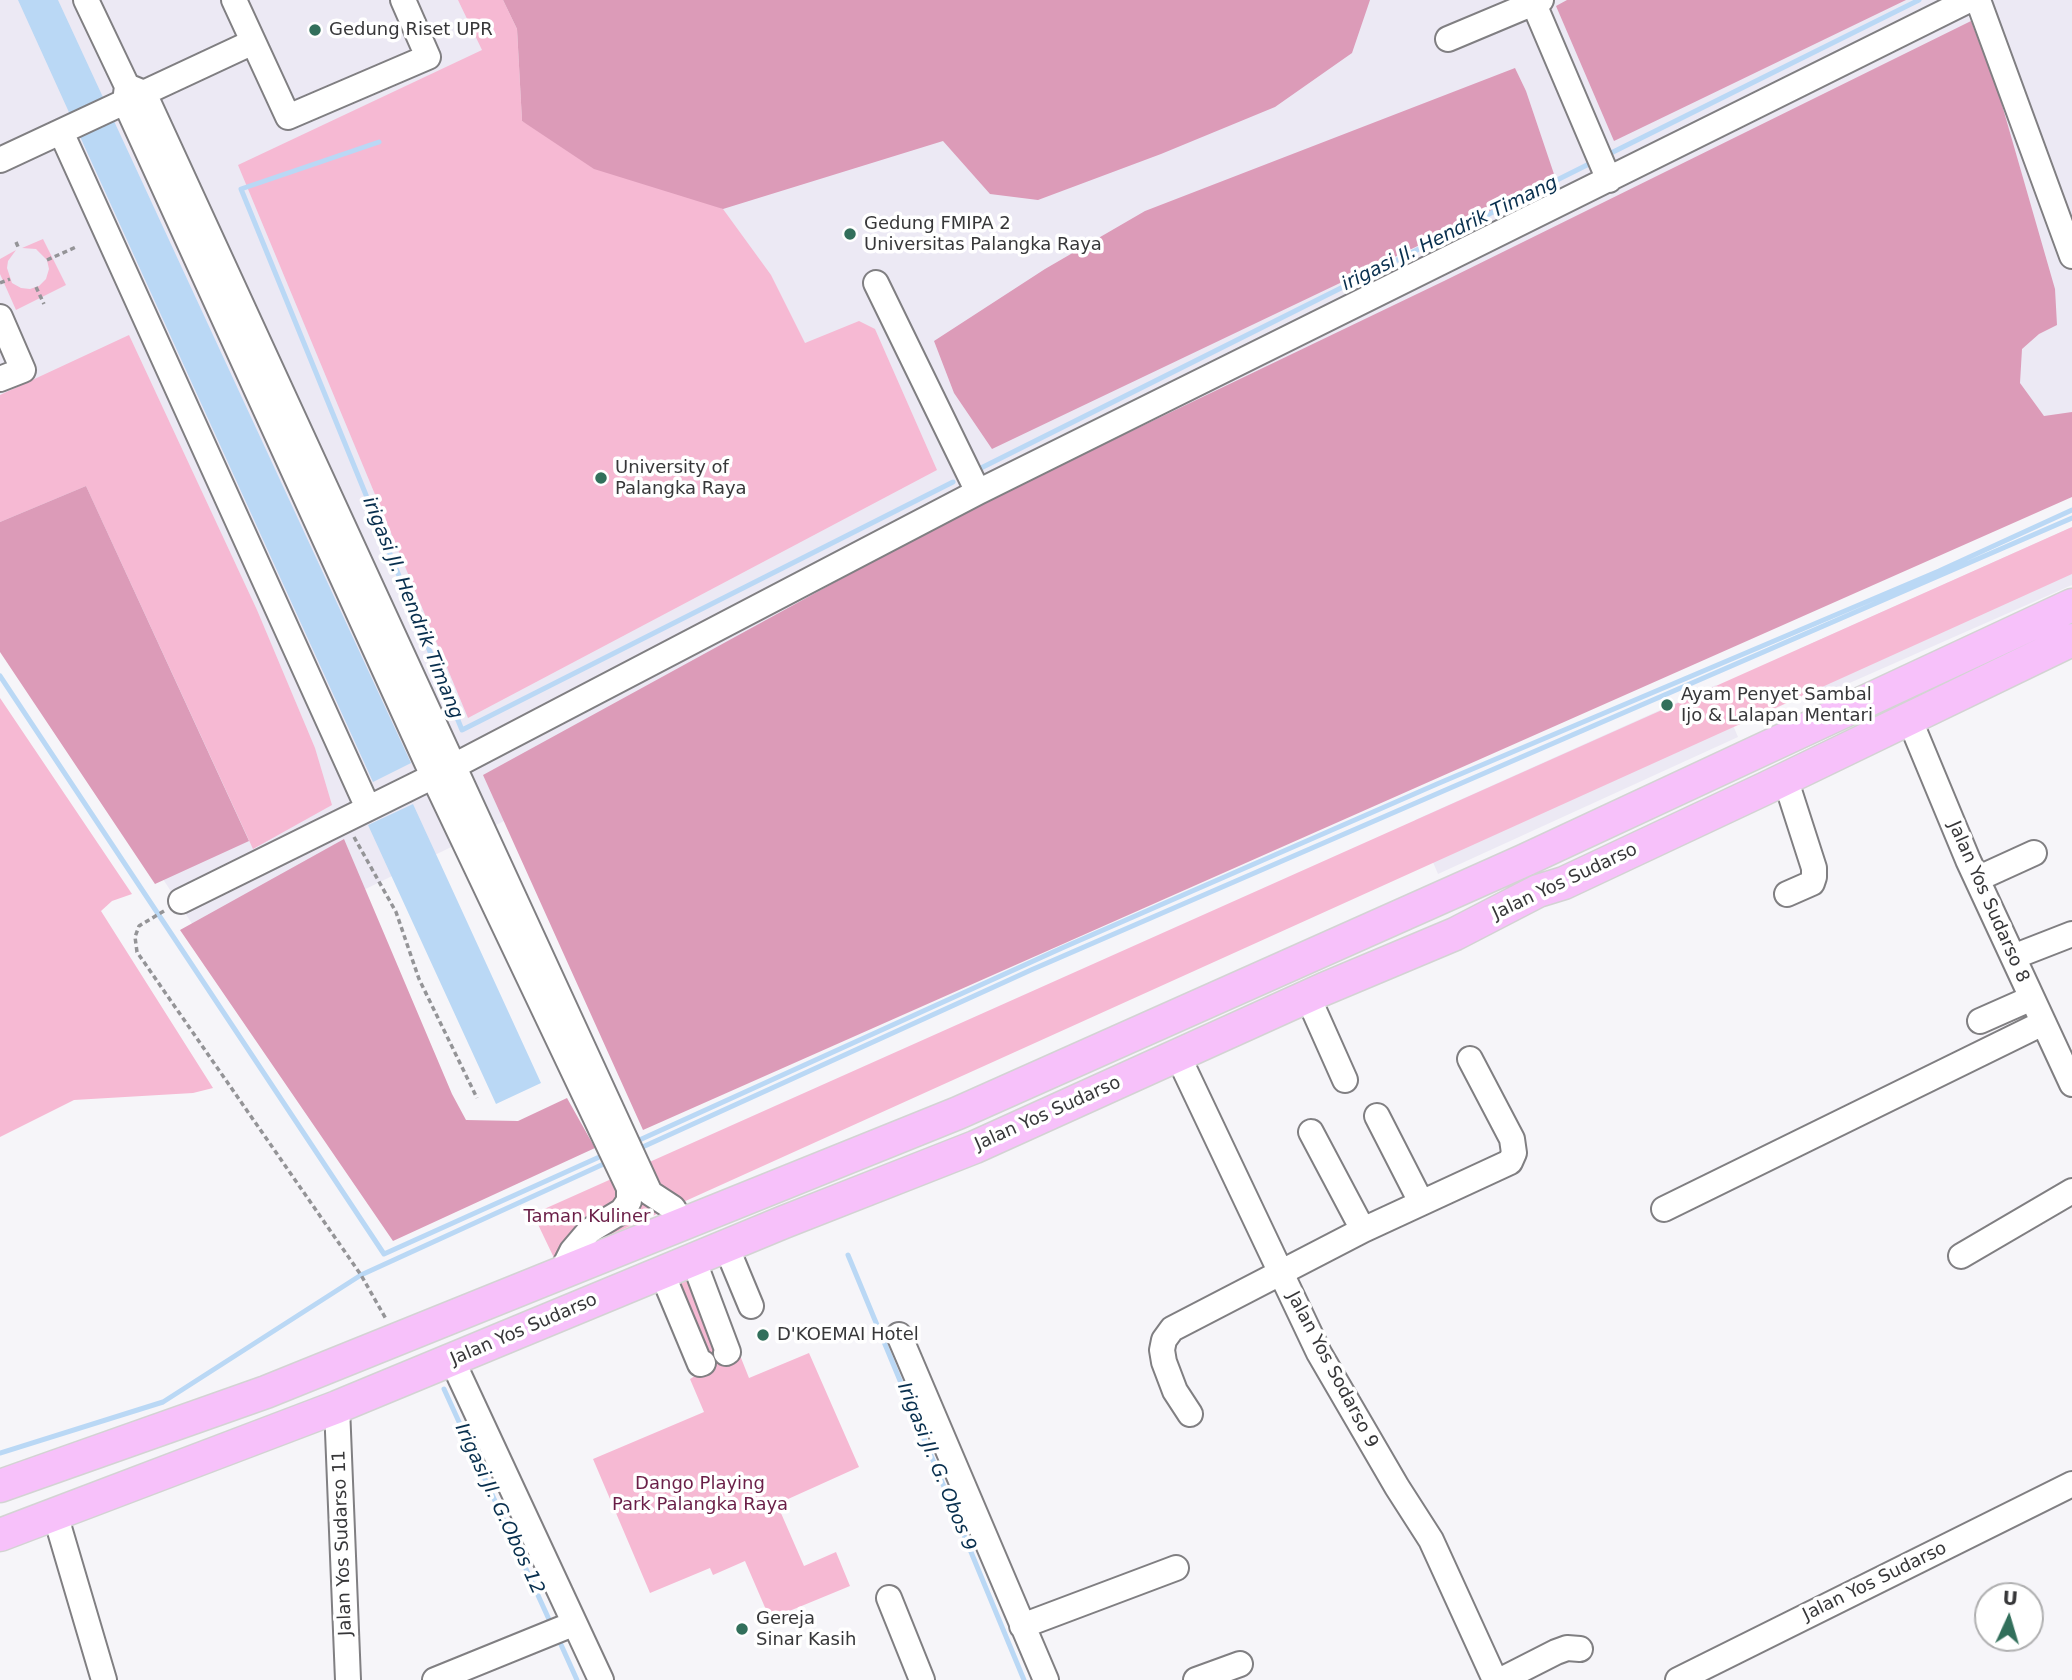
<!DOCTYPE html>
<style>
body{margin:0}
#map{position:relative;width:2072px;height:1680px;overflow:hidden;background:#f6f5f9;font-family:"DejaVu Sans",sans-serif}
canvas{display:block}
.north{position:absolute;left:1974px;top:1582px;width:70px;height:70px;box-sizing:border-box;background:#fff;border:2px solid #afafb0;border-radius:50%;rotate:4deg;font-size:19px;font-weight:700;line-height:28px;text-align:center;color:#373739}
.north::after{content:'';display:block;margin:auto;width:24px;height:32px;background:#326f5b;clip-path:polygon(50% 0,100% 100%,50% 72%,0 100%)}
</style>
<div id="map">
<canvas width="2072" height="1680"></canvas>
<div class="north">U</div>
</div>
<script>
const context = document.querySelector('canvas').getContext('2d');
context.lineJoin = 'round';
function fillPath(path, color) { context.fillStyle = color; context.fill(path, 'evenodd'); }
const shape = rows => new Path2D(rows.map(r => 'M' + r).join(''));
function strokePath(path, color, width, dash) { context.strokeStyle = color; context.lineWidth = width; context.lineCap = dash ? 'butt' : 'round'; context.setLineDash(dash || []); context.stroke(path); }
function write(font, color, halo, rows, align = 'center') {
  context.font = font + ' "DejaVu Sans",sans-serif'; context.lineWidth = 7; context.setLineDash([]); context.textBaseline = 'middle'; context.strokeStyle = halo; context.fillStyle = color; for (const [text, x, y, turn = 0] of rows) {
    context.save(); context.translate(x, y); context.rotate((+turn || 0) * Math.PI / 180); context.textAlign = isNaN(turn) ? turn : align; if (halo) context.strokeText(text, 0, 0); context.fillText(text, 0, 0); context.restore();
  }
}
fillPath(shape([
 [0,0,466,0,582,253,1136,0,2072,0,2072,470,2038,485,1901,135,217,962,0,629],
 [2072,527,2072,585,1820,696,1799,649],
 [1716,685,1738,737,1438,874,1415,820]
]), '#ece9f4');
fillPath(shape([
 [458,0,503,0,517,29,522,121,723,209,771,275,805,343,859,321,875,329,937,470,468,718,238,165,482,50],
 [43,239,66,285,16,310,0,274,0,259,16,250,8,261,7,268,12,283,21,288,30,289,39,286,46,279,49,269,47,260,36,249,22,248],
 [129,335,257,610,315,748,332,805,253,849,86,486,0,522,0,395],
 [2072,527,2072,574,555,1260,533,1214],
 [0,698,132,894,112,901,101,911,213,1088,193,1093,74,1100,0,1137],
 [706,1270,749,1378,809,1353,859,1467,777,1504,804,1566,836,1552,850,1586,770,1619,745,1561,713,1575,710,1568,650,1593,593,1459,704,1412,690,1379,695,1376,658,1290]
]), '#f6b9d3');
fillPath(shape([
 [503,0,1370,0,1352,53,1275,107,1161,154,1038,200,990,194,943,141,723,209,594,169,522,121,517,29],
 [1567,0,1906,0,1614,141,1556,6],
 [1971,21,1998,91,2055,289,2057,325,2039,334,2022,349,2020,383,2044,416,2072,412,2072,497,643,1130,483,775,965,511,1444,281],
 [1515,68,1526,91,1556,180,992,449,954,393,934,341,1045,269,1145,211],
 [86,486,249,841,155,884,0,652,0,522],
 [344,839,452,1094,466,1120,518,1121,567,1098,595,1148,393,1241,180,930]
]), '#dc9bb8');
fillPath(shape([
 [18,0,58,0,411,763,373,782],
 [413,804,541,1083,496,1104,368,825]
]), '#bad8f5');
strokePath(shape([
 [379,142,241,189,462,730,953,482],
 [1607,155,1919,0],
 [981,468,1595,161],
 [0,676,384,1254,606,1154],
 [635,1142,1062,948,1437,784,1939,571,2072,510],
 [636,1150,1031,970,2072,518],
 [848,1255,1024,1680],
 [444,1389,552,1626],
 [0,1453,163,1402,361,1275,608,1162],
 [558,1638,577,1680]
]), '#bad8f5', 5);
const minor = shape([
 [86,0,127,86,125,102,433,776,629,1188,629,1201,622,1211,589,1231,572,1251,560,1275],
 [234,0,288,117,428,57,403,0],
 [1978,0,2072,256],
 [1534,4,1609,180],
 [1448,39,1541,0],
 [127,86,144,93,650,1193,673,1208,683,1224],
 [61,132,368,808],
 [0,160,253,42],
 [876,283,978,492],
 [0,317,23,370,0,379],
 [1909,718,1968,860,2072,1084],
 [1785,778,1814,868,1814,877,1812,883,1787,894],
 [1977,879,2034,853],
 [181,901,452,767,978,492,1969,0],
 [2013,957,2072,934],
 [1308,997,1345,1080],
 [1980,1021,2032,998],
 [1178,1056,1319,1353,1397,1487,1431,1540,1495,1680],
 [1377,1116,1421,1202],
 [1311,1132,1363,1230],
 [1664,1209,2043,1023],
 [726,1246,751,1306],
 [1961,1256,2072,1191],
 [693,1259,728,1352,726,1353],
 [662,1273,700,1364,703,1363],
 [899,1335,1046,1680],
 [452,1360,601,1680],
 [337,1407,348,1680],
 [1190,1414,1175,1391,1164,1362,1162,1350,1164,1340,1172,1329,1363,1230,1510,1162,1514,1153,1512,1139,1470,1059],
 [55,1514,104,1680],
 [889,1598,922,1680],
 [1022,1626,1176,1568],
 [435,1680,573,1624],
 [1196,1680,1240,1664],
 [1501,1680,1556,1652,1567,1648,1580,1649],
 [1678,1680,2072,1484]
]);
const major = shape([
 [0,1486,266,1392,958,1113,1523,861,2072,605],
 [0,1535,337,1407,784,1222,975,1147,1324,989,1455,934,1538,891,1564,883,1764,789,2072,640]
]);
strokePath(minor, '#807f82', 28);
strokePath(major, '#d3d3d3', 35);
strokePath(shape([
 [16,242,19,249],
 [47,260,76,247],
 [0,283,10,279],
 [36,287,44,304],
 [354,837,396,912,419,979,477,1098],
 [164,911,139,926,135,937,137,952,361,1275,386,1319]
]), '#949497', 3.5, [5, 3.5]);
strokePath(minor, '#fff', 24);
strokePath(major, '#f7c1fa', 32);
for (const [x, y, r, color] of [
 [315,30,7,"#326f5b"],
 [850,234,7,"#326f5b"],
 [601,478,7,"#326f5b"],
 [1667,705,7,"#326f5b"],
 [763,1335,7,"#326f5b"],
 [742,1629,7,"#326f5b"]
]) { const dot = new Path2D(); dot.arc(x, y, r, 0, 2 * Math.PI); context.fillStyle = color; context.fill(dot); strokePath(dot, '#fff', 2.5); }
write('18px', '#373739', '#fff', [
 ["Gedung Riset UPR",329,30],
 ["Gedung FMIPA 2",864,224],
 ["Universitas Palangka Raya",864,245],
 ["University of",615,468],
 ["Palangka Raya",615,489],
 ["Ayam Penyet Sambal",1681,695],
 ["Ijo & Lalapan Mentari",1681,716],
 ["D'KOEMAI Hotel",777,1335],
 ["Gereja",756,1619],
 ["Sinar Kasih",756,1640]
], 'left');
write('18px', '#373739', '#fff', [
 ["Jalan Yos Sudarso",1565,882,-25],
 ["Jalan Yos Sudarso 8",1988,902,66],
 ["Jalan Yos Sudarso",1048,1114,-24],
 ["Jalan Yos Sudarso",524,1330,-23],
 ["Jalan Yos Sodarso 9",1332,1370,62],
 ["Jalan Yos Sudarso 11",343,1543,-92],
 ["Jalan Yos Sudarso",1875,1582,-26]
]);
write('18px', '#6a1e47', '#fff', [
 ["Taman Kuliner",587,1217],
 ["Dango Playing",700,1484],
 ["Park Palangka Raya",700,1505]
]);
write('italic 19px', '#082f4e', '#fff', [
 ["irigasi Jl. Hendrik Timang",1450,234,-26],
 ["irigasi Jl. Hendrik Timang",412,608,68],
 ["Irigasi Jl. G. Obos 9",936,1467,68],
 ["Irigasi Jl. G.Obos 12",499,1509,65]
]);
</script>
